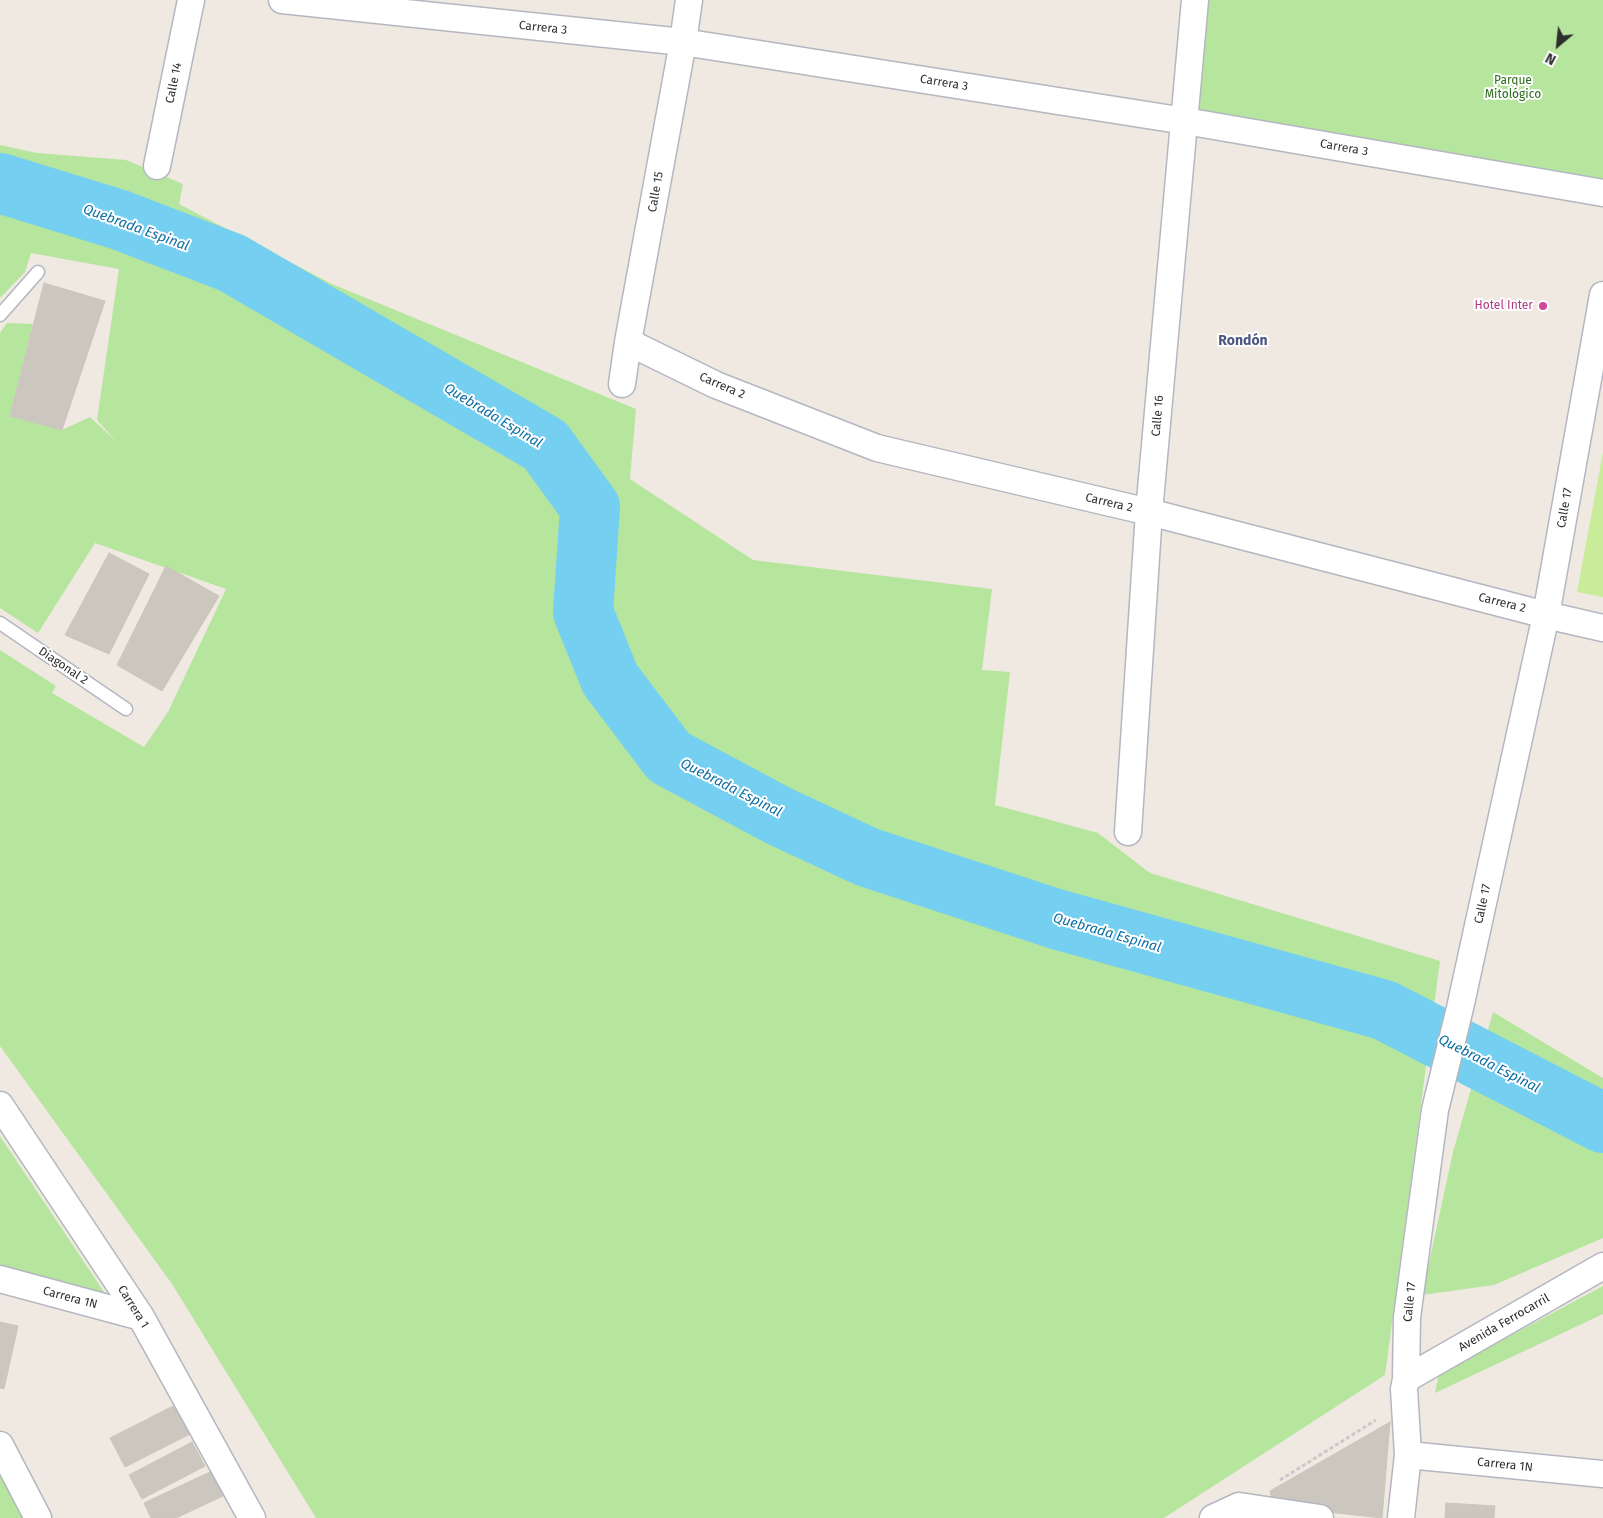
<!DOCTYPE html>
<meta charset="utf-8">
<style>
body{margin:0}
#map{position:relative;width:1603px;height:1518px;overflow:hidden;background:#efe9e1;font-family:"Fira Sans",sans-serif}
canvas{display:block}
.north{position:absolute;left:1533px;top:20px;width:50px;height:50px;-webkit-text-stroke:4px #fff;paint-order:stroke;rotate:208deg;font-size:14px;font-weight:700;line-height:20px;text-align:center;color:#2e2e2e}
.north::after{content:'';display:block;margin:auto;width:18px;height:22px;background:#2e2e2e;clip-path:polygon(50% 0,100% 100%,50% 72%,0 100%)}
</style>
<div id="map">
<canvas width="1603" height="1518"></canvas>
<div class="north">N</div>
</div>
<script>
const context = document.querySelector('canvas').getContext('2d');
context.lineJoin = 'round';
function fillPath(path, color) { context.fillStyle = color; context.fill(path, 'evenodd'); }
const shape = rows => new Path2D(rows.map(r => 'M' + r).join(''));
function strokePath(path, color, width, dash) { context.strokeStyle = color; context.lineWidth = width; context.lineCap = dash ? 'butt' : 'round'; context.setLineDash(dash || []); context.stroke(path); }
function write(font, color, halo, rows, align = 'center') {
  context.font = font + ' "Fira Sans",sans-serif'; context.lineWidth = 4; context.setLineDash([]); context.textBaseline = 'middle'; context.strokeStyle = halo; context.fillStyle = color; for (const [text, x, y, turn = 0] of rows) {
    context.save(); context.translate(x, y); context.rotate((+turn || 0) * Math.PI / 180); context.textAlign = isNaN(turn) ? turn : align; if (halo) context.strokeText(text, 0, 0); context.fillText(text, 0, 0); context.restore();
  }
}
fillPath(shape([
 [1195,0,1603,0,1603,193,1185,121],
 [0,145,37,153,126,160,183,184,179,204,332,284,636,409,630,479,753,560,992,589,982,670,1010,672,995,805,1098,833,1150,873,1440,961,1385,1375,1164,1518,316,1518,172,1284,0,1046,0,650,56,686,52,693,144,747,168,712,226,589,95,543,38,633,0,608,0,333,7,323,33,324,10,416,62,430,90,417,116,441,97,420,119,269,31,253,25,272,0,298],
 [1493,1012,1603,1078,1603,1238,1494,1285,1422,1295,1453,1152],
 [0,1136,108,1298,0,1269],
 [1603,1286,1603,1314,1435,1393,1439,1374],
 [0,1474,24,1518,0,1518]
]), '#b6e59e');
fillPath(shape([
 [1603,452,1603,597,1577,592]
]), '#c9ec9a');
strokePath(shape([
 [0,183,120,220,232,263,545,445,590,507,583,612,610,679,669,757,779,816,867,857,1056,919,1384,1010,1603,1123]
]), '#75cff0', 60);
const building = shape([
 [44,283,105,301,62,430,10,416,44,283],
 [109,553,149,574,109,654,65,635,109,553],
 [166,566,219,596,162,691,117,665,166,566],
 [0,1322,18,1326,4,1389,0,1388,0,1322],
 [179,1403,194,1432,125,1467,110,1438,179,1403],
 [1390,1422,1382,1518,1274,1506,1270,1491,1390,1422],
 [192,1442,205,1466,142,1499,129,1475,192,1442],
 [212,1471,223,1496,176,1518,151,1518,144,1503,212,1471],
 [1446,1503,1495,1506,1494,1518,1445,1518,1446,1503]
]);
fillPath(building, '#cbc7bf');
strokePath(building, '#cbc5ba', 1);
const service = shape([
 [0,315,38,272],
 [0,623,126,709]
]);
const minor = shape([
 [282,0,683,42,1185,121,1603,193],
 [157,166,191,0],
 [628,342,716,385,877,448,1149,512,1546,615,1603,628],
 [622,384,628,342,683,42,689,0],
 [1128,832,1149,512,1195,0],
 [0,1105,141,1317,252,1518],
 [0,1279,141,1317],
 [1406,1379,1603,1266],
 [0,1445,38,1518],
 [1408,1455,1603,1474],
 [1213,1518,1239,1506,1320,1518],
 [1401,1518,1408,1455,1404,1389,1406,1379,1407,1317,1435,1110,1460,1008,1546,615,1603,295]
]);
strokePath(service, '#b4b7c1', 15);
strokePath(minor, '#b4b7c1', 29);
strokePath(shape([
 [1280,1480,1376,1420]
]), '#c9c9c9', 3, [4, 2.5]);
strokePath(service, '#fff', 12);
strokePath(minor, '#fff', 26);
for (const [x, y, r, color] of [
 [1543,306,5,"#d1479c"]
]) { const dot = new Path2D(); dot.arc(x, y, r, 0, 2 * Math.PI); context.fillStyle = color; context.fill(dot); strokePath(dot, '#fff', 2); }
write('12px', '#2e2e2e', '#fff', [
 ["Carrera 3",543,28,6],
 ["Calle 14",174,83,-79],
 ["Carrera 3",944,83,9],
 ["Carrera 3",1344,148,10],
 ["Calle 15",656,192,-80],
 ["Carrera 2",722,386,23],
 ["Calle 16",1158,416,-85],
 ["Carrera 2",1109,503,13],
 ["Calle 17",1565,508,-80],
 ["Carrera 2",1502,603,14],
 ["Diagonal 2",63,666,34],
 ["Calle 17",1483,904,-78],
 ["Carrera 1N",70,1298,15],
 ["Calle 17",1410,1302,-84],
 ["Carrera 1",133,1307,58],
 ["Avenida Ferrocarril",1504,1323,-30],
 ["Carrera 1N",1505,1465,6]
]);
write('12px', '#2c6e1b', '#fff', [
 ["Parque",1513,81],
 ["Mitológico",1513,95]
]);
write('12px', '#b23c85', '#fff', [
 ["Hotel Inter",1533,306]
], 'right');
write('italic 14px', '#0d6fa3', '#fff', [
 ["Quebrada Espinal",136,228,20],
 ["Quebrada Espinal",493,416,31],
 ["Quebrada Espinal",731,788,27],
 ["Quebrada Espinal",1107,933,16],
 ["Quebrada Espinal",1489,1064,27]
]);
write('bold 14px', '#4d5680', '#fff', [
 ["Rondón",1243,341]
]);
</script>
